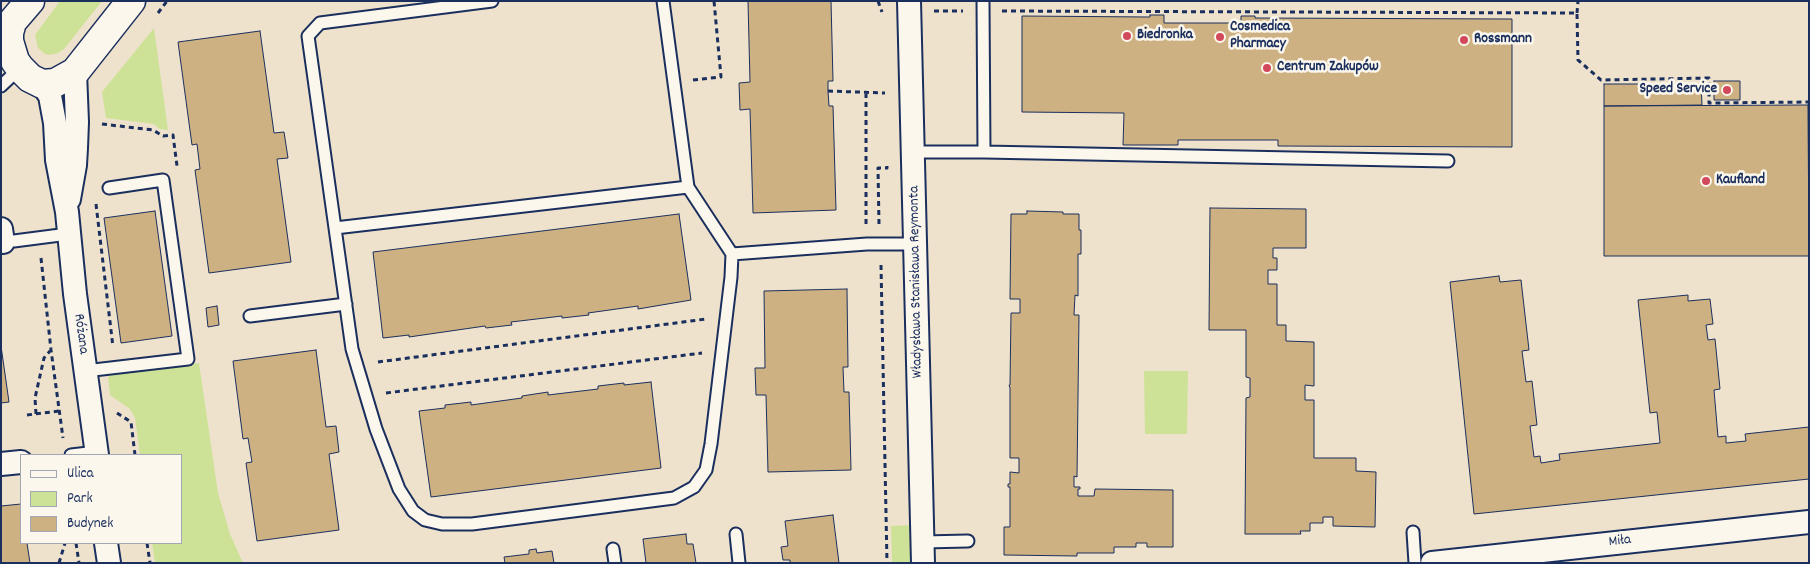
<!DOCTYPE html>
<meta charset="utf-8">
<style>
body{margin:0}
#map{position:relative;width:1810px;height:564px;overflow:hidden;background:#eee2cc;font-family:Dekko,sans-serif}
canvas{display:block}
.frame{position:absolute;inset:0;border:2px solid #1b2f5e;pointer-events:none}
.legend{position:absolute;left:20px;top:454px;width:162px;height:90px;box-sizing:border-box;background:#fbf7ec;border:1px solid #a1a7b3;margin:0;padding:6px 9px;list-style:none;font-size:15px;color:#1b2f5e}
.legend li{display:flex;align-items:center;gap:10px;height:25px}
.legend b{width:25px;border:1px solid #a1a7b3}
</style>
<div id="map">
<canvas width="1810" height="564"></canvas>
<div class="frame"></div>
<ul class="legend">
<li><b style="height:6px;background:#fbf7ec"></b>Ulica</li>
<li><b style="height:14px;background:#cde297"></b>Park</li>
<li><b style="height:14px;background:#ceb183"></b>Budynek</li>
</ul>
</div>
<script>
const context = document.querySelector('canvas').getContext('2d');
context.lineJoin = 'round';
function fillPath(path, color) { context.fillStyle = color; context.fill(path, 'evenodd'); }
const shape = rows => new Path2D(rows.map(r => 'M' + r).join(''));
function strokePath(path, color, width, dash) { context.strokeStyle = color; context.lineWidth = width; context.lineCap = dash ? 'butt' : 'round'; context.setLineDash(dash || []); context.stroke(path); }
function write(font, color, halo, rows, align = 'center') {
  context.font = font + ' Dekko,sans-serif'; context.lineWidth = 5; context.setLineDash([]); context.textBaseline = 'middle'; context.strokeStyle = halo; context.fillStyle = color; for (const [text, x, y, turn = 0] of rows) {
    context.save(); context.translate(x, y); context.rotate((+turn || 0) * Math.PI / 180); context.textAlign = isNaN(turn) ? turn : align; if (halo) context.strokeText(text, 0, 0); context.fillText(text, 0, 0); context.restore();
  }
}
fillPath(shape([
 [60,1,102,1,64,49,58,53,50,55,45,54,38,48,35,35],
 [154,28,168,130,160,129,154,124,106,118,102,92],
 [199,363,218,493,230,534,243,563,155,563,152,543,181,543,181,455,140,455,135,418,130,409,110,395,108,377,113,373,114,374],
 [1144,371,1188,371,1187,434,1145,434],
 [911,525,912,563,892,563,891,526]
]), '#cde297');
const building = shape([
 [748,1,831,1,833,81,828,81,828,91,829,106,833,106,836,210,753,213,750,109,740,110,739,83,750,82,748,1],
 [1150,15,1164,15,1164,23,1241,23,1241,16,1255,16,1255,18,1512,19,1512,147,1278,146,1278,140,1178,140,1178,145,1123,145,1124,113,1022,112,1022,16,1150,17,1150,15],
 [260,31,274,133,284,132,288,158,277,159,291,262,209,273,195,170,200,169,197,144,192,145,178,42,260,31],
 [1714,81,1740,81,1740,100,1714,100,1714,81],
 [1604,84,1701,84,1702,105,1604,106,1604,84],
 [1808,105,1809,256,1604,256,1604,106,1808,105],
 [1210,208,1306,209,1306,248,1273,248,1273,258,1277,258,1277,270,1268,270,1268,284,1277,284,1277,325,1286,325,1286,341,1314,342,1314,386,1305,385,1305,400,1314,400,1314,458,1356,458,1356,471,1376,472,1375,527,1333,526,1333,517,1323,517,1323,523,1310,523,1310,531,1300,531,1301,534,1245,534,1246,398,1250,397,1250,378,1246,377,1246,330,1209,330,1210,208],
 [155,211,172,336,121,343,104,218,155,211],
 [1027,211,1063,212,1063,214,1079,214,1079,230,1081,230,1081,254,1078,254,1078,296,1075,295,1074,315,1079,315,1077,477,1074,476,1074,487,1080,487,1080,489,1078,489,1078,496,1094,496,1095,489,1173,490,1173,547,1147,547,1147,543,1136,543,1136,547,1114,547,1114,553,1077,553,1077,556,1004,555,1004,527,1010,527,1010,487,1008,487,1008,484,1010,484,1010,472,1019,473,1019,458,1010,458,1010,388,1009,385,1010,385,1011,313,1020,313,1020,299,1010,299,1011,214,1027,214,1027,211],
 [679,214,691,300,638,309,638,306,588,313,589,315,562,318,562,316,511,322,512,325,486,328,485,326,409,337,409,335,383,338,373,252,679,214],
 [1499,276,1500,282,1521,280,1529,350,1522,351,1526,382,1532,381,1537,425,1530,426,1534,457,1540,456,1541,463,1560,460,1559,454,1660,443,1657,412,1650,413,1638,300,1688,295,1688,301,1710,299,1713,324,1706,325,1708,340,1715,339,1720,389,1714,390,1718,437,1726,436,1726,443,1746,441,1745,434,1809,427,1809,479,1474,514,1450,282,1499,276],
 [847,289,848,367,843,367,844,392,849,392,851,470,768,472,766,395,756,395,755,368,765,368,764,291,847,289],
 [217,306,219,325,208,327,206,308,217,306],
 [1,346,9,402,1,403,1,346],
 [316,350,326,427,336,426,339,452,329,454,339,530,257,541,246,463,252,462,248,438,243,439,233,361,316,350],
 [651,382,661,468,431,497,419,411,445,408,445,405,471,402,471,405,522,398,522,396,548,392,548,395,598,389,598,386,624,383,624,385,651,382],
 [21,504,21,543,27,543,30,563,1,563,1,506,21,504],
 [833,515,839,563,790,563,790,560,783,560,781,547,788,546,785,521,833,515],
 [686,534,687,544,693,544,696,563,646,563,643,539,686,534],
 [536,549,537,553,552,551,554,563,505,563,504,557,529,554,529,550,536,549]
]);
fillPath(building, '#ceb183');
strokePath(building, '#1b2f5e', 1);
const service = shape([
 [492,1,320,23,308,36,352,349,376,429,399,489,413,511,425,520,442,524,472,524,674,498,694,487,706,470,711,444,731,277,732,254,688,187,663,1],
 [1,86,20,68],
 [914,152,984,152,983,1],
 [984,152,1448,161],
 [335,228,688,187],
 [14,241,68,234],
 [732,254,867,244,916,244],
 [250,316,346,304],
 [85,371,188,359,163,180,109,188],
 [71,455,97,452],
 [1413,532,1415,563],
 [736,534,739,563],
 [923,542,968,541],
 [613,549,615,563]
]);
const minor = shape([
 [909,1,923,563],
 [42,84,50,96,55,123,57,160,67,212,75,294,97,455],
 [69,199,75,165,76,148,77,122,75,72],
 [1,229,3,242],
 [1,464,21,462],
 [106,543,109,563],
 [1432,563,1809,522]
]);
const tertiary = shape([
 [30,1,12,22,9,33,9,41,15,61,20,68,30,78,42,84,55,83,75,72,131,1]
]);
strokePath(service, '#1b2f5e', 15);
strokePath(minor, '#1b2f5e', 26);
strokePath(tertiary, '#1b2f5e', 31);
strokePath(shape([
 [878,1,882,12],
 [934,11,963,11],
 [1002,11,1577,13,1578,60,1601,80,1709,78,1709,103,1809,102],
 [158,13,167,1],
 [1577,13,1578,1],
 [693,80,721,77,714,1],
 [828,91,885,93],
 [866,93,866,225],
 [102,124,153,130,163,136,173,135,177,166],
 [96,204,113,347],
 [879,224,878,168,887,168,887,166],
 [41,258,51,350,63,438],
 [881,265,887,563],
 [378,362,706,319],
 [386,393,702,353],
 [117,413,131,422,135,455],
 [36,414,35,398,44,358,50,351],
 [27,415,59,411],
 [76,543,79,563],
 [147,543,150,563],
 [59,563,65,543]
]), '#1b2f5e', 3, [5, 4]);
strokePath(service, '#fbf7ec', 11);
strokePath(minor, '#fbf7ec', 22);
strokePath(tertiary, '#fbf7ec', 28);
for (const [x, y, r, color] of [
 [1127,36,5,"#d1495b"],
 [1220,37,5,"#d1495b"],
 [1464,40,5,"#d1495b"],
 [1267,68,5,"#d1495b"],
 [1727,90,5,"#d1495b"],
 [1706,181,5,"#d1495b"]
]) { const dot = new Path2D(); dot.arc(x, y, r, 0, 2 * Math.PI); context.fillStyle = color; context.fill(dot); strokePath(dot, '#fbf7ec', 2); }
write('bold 15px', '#1b2f5e', '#fbf7ec', [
 ["Cosmedica",1230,28],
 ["Pharmacy",1230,45],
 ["Biedronka",1137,36],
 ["Rossmann",1474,40],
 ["Centrum Zakupów",1277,68],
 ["Speed Service",1717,90,"right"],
 ["Kaufland",1716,181]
], 'left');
write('15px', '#1b2f5e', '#fbf7ec', [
 ["Władysława Stanisława Reymonta",917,282,-91],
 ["Różana",80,334,82],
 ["Miła",1620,542,-6]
]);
</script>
